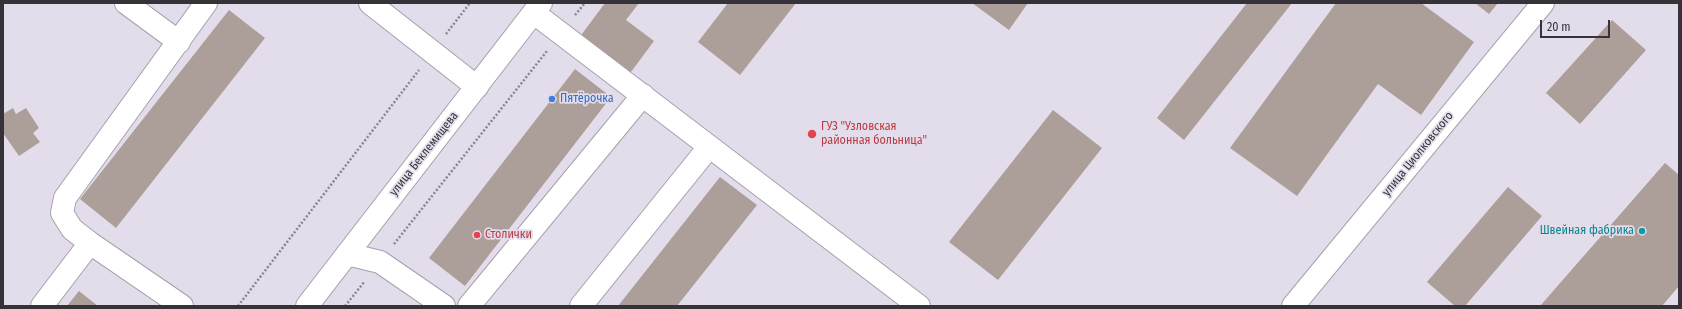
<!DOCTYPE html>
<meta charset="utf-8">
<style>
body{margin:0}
#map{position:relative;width:1682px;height:309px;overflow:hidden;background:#e3ddeb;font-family:"Fira Sans Condensed",sans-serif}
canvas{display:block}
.frame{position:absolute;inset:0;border:4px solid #353338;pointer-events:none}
.scale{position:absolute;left:1540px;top:20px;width:70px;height:18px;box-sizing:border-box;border:2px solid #353338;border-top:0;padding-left:5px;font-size:12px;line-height:14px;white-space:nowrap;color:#353338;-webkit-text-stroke:3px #e3ddeb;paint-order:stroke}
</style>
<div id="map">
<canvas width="1682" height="309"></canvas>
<div class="frame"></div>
<div class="scale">20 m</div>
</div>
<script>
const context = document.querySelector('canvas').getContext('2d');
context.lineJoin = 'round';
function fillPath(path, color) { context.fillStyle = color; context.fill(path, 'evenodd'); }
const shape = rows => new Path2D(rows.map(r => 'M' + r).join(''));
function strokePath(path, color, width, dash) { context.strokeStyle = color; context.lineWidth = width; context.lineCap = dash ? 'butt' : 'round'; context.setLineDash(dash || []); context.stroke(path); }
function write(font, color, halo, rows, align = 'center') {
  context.font = font + ' "Fira Sans Condensed",sans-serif'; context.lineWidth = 3.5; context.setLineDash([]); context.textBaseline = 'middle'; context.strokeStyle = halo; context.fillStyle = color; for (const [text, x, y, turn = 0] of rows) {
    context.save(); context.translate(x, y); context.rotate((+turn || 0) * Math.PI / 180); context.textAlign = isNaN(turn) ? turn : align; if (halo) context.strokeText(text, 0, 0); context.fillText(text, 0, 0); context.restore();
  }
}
fillPath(shape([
 [605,3,639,3,626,20,654,41,628,76,579,38],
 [728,3,796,3,740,75,698,42],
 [972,3,1028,3,1009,30],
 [1247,3,1292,3,1184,140,1157,118],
 [1336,3,1421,3,1474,42,1421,115,1378,84,1297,196,1230,148],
 [1475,3,1498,3,1489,14],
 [229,10,265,38,116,228,80,199],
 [1612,20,1646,50,1580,124,1546,93],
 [575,69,611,97,465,286,429,258],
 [13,108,16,114,26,108,39,128,33,133,40,142,19,156,3,133,3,114],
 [1053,110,1102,148,998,280,949,242],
 [1665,163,1679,175,1679,286,1662,306,1540,306],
 [720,177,757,205,677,306,618,306],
 [1508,187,1542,216,1465,306,1455,306,1427,282],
 [79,291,98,306,67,306]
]), '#ac9e98');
const minor = shape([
 [126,3,179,42],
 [370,3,477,87],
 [534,13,919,306],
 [347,254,380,262,444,306],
 [42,306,90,243],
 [182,306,90,243,72,229,62,213,65,198,206,3],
 [469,306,643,95],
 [581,306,709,147],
 [1293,306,1543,3]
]);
const major = shape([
 [307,306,541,3]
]);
strokePath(minor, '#a6a0ad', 24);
strokePath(major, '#a6a0ad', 24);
strokePath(shape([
 [575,15,585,3],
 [446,34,470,3],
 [394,244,547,51],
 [238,306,419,70],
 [345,306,365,281]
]), '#89858f', 2.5, [2, 2]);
strokePath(minor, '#fff', 22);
strokePath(major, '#fff', 22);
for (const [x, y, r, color] of [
 [552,99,4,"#3f7fe0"],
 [812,134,5,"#e0444e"],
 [1642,231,4,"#0f9aa8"],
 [477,235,4,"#e0444e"]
]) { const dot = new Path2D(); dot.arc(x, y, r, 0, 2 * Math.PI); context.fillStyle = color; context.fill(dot); strokePath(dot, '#e3ddeb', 1.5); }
write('12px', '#366cbe', '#e3ddeb', [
 ["Пятёрочка",560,99]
], 'left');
write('12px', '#be3a42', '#e3ddeb', [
 ["ГУЗ \"Узловская",821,127],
 ["районная больница\"",821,141],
 ["Столички",485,235]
], 'left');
write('12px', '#353338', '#e3ddeb', [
 ["улица Беклемищева",424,154,-52],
 ["улица Циолковского",1418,154,-51]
]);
write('12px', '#0d838f', '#e3ddeb', [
 ["Швейная фабрика",1634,231]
], 'right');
</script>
